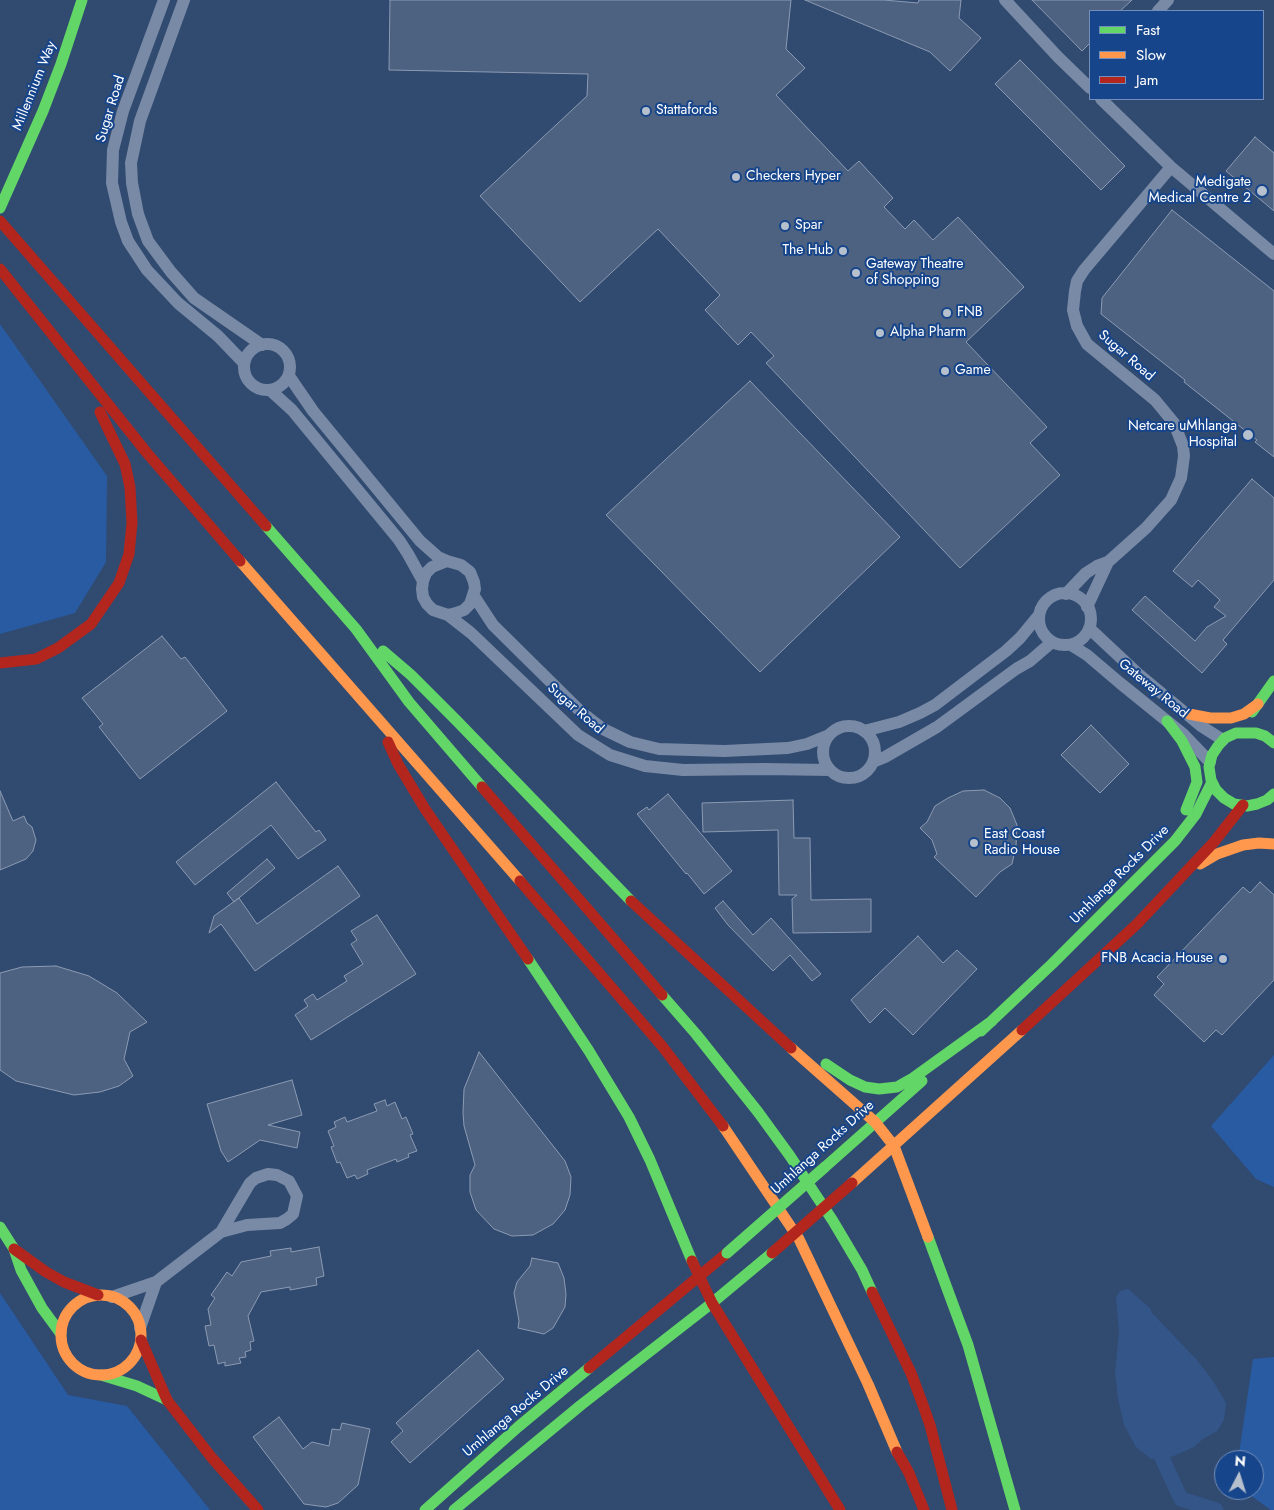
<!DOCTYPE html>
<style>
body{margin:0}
#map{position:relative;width:1274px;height:1510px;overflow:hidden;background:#314a70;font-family:Jost,sans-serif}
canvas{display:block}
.legend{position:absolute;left:1089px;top:10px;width:175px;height:90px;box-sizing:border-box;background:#16458b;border:1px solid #738fb9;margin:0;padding:6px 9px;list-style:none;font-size:15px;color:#fff}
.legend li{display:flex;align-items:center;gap:10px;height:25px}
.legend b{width:25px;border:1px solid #738fb9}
.north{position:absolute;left:1214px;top:1450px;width:50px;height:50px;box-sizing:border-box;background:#16458b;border:1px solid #738fb9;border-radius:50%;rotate:5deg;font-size:14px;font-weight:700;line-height:20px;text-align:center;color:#fff}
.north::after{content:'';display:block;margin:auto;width:18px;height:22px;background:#b7c0cd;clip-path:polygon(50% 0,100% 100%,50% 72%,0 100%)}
</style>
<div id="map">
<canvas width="1274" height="1510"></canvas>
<ul class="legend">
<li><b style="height:6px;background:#63d668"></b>Fast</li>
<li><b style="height:6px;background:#ff974d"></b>Slow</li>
<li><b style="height:6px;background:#b3261e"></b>Jam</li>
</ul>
<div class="north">N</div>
</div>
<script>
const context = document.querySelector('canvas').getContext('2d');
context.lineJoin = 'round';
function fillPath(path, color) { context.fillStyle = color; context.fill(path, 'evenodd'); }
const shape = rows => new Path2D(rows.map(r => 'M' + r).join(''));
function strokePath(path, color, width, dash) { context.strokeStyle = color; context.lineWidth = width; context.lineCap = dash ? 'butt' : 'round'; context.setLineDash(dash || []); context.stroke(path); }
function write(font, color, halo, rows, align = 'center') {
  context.font = font + ' Jost,sans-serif'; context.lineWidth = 4; context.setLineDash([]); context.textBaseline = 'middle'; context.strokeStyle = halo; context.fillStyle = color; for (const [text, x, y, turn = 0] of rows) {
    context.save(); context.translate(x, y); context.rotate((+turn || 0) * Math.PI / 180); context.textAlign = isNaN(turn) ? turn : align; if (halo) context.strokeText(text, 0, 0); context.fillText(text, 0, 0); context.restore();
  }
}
fillPath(shape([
 [0,324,107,476,106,562,75,613,0,634],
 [1274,1055,1274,1187,1256,1179,1211,1126],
 [0,1293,68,1395,127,1406,210,1510,0,1510],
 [1274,1357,1274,1510,1271,1510,1243,1490,1254,1490,1254,1460,1238,1460,1253,1359]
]), '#295ba2');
fillPath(shape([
 [1128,1289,1150,1308,1152,1313,1197,1360,1213,1381,1226,1403,1224,1420,1217,1431,1203,1439,1194,1447,1169,1458,1151,1459,1136,1447,1124,1425,1118,1399,1115,1373,1119,1332,1116,1297,1120,1291]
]), '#358');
strokePath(shape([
 [1162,1458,1181,1499,1216,1510]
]), '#358', 15);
const building = shape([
 [390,0,791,0,786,49,805,68,776,95,848,171,859,161,893,198,884,207,905,229,914,220,933,240,958,217,1024,287,966,342,1047,427,1030,443,1060,475,960,568,766,363,774,356,751,332,738,345,705,310,720,295,658,229,580,302,480,196,587,96,588,74,389,70,390,0],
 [805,0,884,0,918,3,919,0,961,0,959,18,981,38,950,71,930,52,805,0],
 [1032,0,1132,0,1120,11,1090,11,1090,43,1082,51,1032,0],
 [1020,60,1125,166,1101,190,995,84,1020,60],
 [1255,137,1274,153,1274,211,1226,171,1255,137],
 [1172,210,1274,291,1274,457,1255,442,1257,440,1184,382,1185,380,1101,314,1102,298,1172,210],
 [750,381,900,537,760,672,606,515,750,381],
 [1252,479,1274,498,1274,580,1223,640,1227,644,1202,673,1132,610,1145,596,1195,641,1207,627,1226,616,1214,607,1220,600,1198,580,1192,587,1173,571,1252,479],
 [162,636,181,659,185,657,227,711,140,779,99,727,103,724,82,698,162,636],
 [1091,725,1129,764,1100,793,1061,755,1091,725],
 [276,782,316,832,319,830,326,840,298,859,271,825,195,885,176,862,276,782],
 [984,790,1000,798,1010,808,1017,825,1016,846,1012,864,1000,872,976,897,934,857,937,854,932,840,920,828,927,822,935,806,948,798,963,791,984,790],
 [0,791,13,821,24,816,27,823,32,827,36,840,33,851,26,859,0,870,0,791],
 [668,794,732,871,704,894,687,873,686,874,637,814,647,807,649,810,668,794],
 [793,800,794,838,810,838,811,900,871,899,871,932,793,933,792,899,797,895,779,895,778,830,703,832,702,803,793,800],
 [267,859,275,868,234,902,227,893,267,859],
 [338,866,360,896,255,971,221,924,209,933,214,916,239,898,257,924,338,866],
 [1260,882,1274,895,1274,980,1222,1035,1216,1030,1204,1042,1154,995,1164,984,1157,977,1243,887,1250,893,1260,882],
 [723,901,753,935,771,918,821,974,812,981,790,955,773,971,728,925,715,908,723,901],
 [377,915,416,974,311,1040,295,1015,308,1006,304,1000,313,994,317,1000,347,981,344,976,363,964,351,944,357,940,351,931,377,915],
 [918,936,943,963,957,950,977,969,913,1035,885,1008,870,1023,851,1000,918,936],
 [56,966,89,976,117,993,147,1022,130,1032,124,1059,133,1076,119,1086,100,1092,74,1095,16,1081,0,1070,0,973,22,967,56,966],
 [479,1052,565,1161,571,1177,570,1195,565,1210,553,1224,533,1235,512,1236,494,1229,476,1210,470,1192,470,1175,475,1165,464,1126,463,1113,464,1089,479,1052],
 [292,1080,302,1115,268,1125,300,1132,297,1148,260,1140,228,1162,221,1151,207,1104,292,1080],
 [385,1100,387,1106,395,1102,402,1119,406,1117,413,1134,410,1135,417,1151,408,1154,409,1157,397,1162,396,1159,367,1170,368,1174,357,1179,355,1175,347,1178,340,1162,337,1163,331,1147,334,1146,328,1131,336,1127,334,1122,345,1117,347,1122,377,1111,374,1104,385,1100],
 [319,1247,324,1276,316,1278,317,1285,290,1290,290,1287,261,1292,248,1316,254,1341,250,1342,251,1350,245,1352,246,1357,239,1358,241,1363,225,1366,225,1362,218,1364,214,1345,209,1346,205,1326,211,1325,208,1309,215,1298,211,1295,227,1272,232,1276,241,1262,271,1256,270,1251,291,1248,291,1252,319,1247],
 [532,1258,558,1263,564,1278,566,1294,565,1307,553,1328,544,1334,518,1328,519,1321,514,1293,517,1282,530,1266,532,1258],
 [478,1350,504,1379,410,1463,391,1442,403,1431,396,1423,478,1350],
 [279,1417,303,1449,312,1442,329,1446,332,1429,340,1430,342,1423,370,1429,358,1485,338,1503,326,1507,304,1504,253,1437,279,1417]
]);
fillPath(building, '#4d6280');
strokePath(building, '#8c9bb3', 1);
strokePath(shape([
 [164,0,123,111,113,150,112,183,121,222,128,241,147,270,178,303,218,336,244,363],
 [184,0,140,121,131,163,132,183,138,214,148,241,171,272,194,298,262,345],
 [1005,0,1058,57,1090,88],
 [1158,11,1168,0],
 [1101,99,1171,167,1274,254],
 '244 367a23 23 0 1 1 46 0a23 23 0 1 1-46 0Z',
 [289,376,313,411,420,541,438,557,447,561,461,565,470,572,474,582,475,589,470,604,464,610,456,613,448,615,433,610,427,604,423,597,422,589,423,581,426,573,432,567,447,561],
 [270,390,292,410,399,540,408,554,423,581],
 '1039 619a26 26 0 1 1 52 0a26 26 0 1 1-52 0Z',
 [1066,594,1086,573,1097,566,1108,562,1146,528,1171,500,1181,478,1184,456,1183,446,1174,423,1155,400,1087,344,1077,326,1073,310,1075,291,1077,281,1084,270,1171,167],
 [474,596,493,625,581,712,603,729,630,742,659,749,724,751,788,748,807,744,829,735],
 [1087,607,1108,562],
 [448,615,471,633,578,735,610,755,645,766,683,770,764,769,830,770],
 [1089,628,1136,672,1201,726,1223,740],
 [1071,645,1087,655,1120,683,1183,734,1210,762],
 '823 752a26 26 0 1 1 52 0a26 26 0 1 1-52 0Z',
 [864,731,899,722,920,713,935,705,1006,651,1020,638,1039,615],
 [873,762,885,757,937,727,1016,669,1030,661,1052,642],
 [112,1297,156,1282,221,1232,250,1183,256,1178,268,1174,277,1175,289,1181,297,1196,293,1214,287,1219,280,1223,247,1225,221,1232],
 [140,1328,156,1282]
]), '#788aa5', 12);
strokePath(shape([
 [0,208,43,111,61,64,82,0],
 [266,526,356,629,409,702,482,787],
 [383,651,411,675,456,720,631,901],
 [1252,712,1274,681],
 [1167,721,1182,741,1195,767,1197,782,1186,810],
 [1274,743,1265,736,1256,733,1236,733,1225,738,1218,746,1212,755,1209,767,1211,780,1216,790,1224,798,1234,804,1247,806,1257,804,1267,800,1274,794],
 [528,959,589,1051,629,1117,650,1160,692,1261],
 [662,995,696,1034,758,1112,790,1156,833,1221,862,1270,872,1292],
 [981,1031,1052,964,1175,841,1196,814,1212,782],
 [826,1064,850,1080,865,1087,879,1089,897,1087,913,1078,992,1021],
 [825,1167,922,1081],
 [0,1227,14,1249,21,1270,42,1308,61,1334],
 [928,1237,968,1345,1015,1510],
 [101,1375,137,1386,167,1400],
 [425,1510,518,1427,589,1368],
 [454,1510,581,1405,712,1303,772,1253]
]), '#63d668', 11);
strokePath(shape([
 [240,561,520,881],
 [1189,714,1210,718,1231,718,1244,714,1258,704],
 [1200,864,1217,854,1243,845,1259,843,1274,844],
 [791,1048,875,1122,894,1146,928,1237],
 [723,1126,799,1239,868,1384,897,1452],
 [852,1183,1022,1030],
 '61 1335a40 40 0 1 1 80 0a40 40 0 1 1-80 0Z'
]), '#ff974d', 11);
strokePath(shape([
 [0,221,266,526],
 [0,269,147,453,240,561],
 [0,663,36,659,58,648,91,624,119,583,129,554,132,523,130,487,125,464,100,412],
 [388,742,398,764,425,809,528,959],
 [482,787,662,995],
 [520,881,662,1046,723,1126],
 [631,901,791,1048],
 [1022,1030,1137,924,1214,842,1243,805],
 [14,1249,46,1272,64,1282,98,1295],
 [692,1261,712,1303,840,1510],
 [872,1292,911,1373,923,1405,930,1425,952,1510],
 [141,1340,167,1400,212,1458,258,1510],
 [589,1368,727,1253],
 [897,1452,909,1473,924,1510]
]), '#b3261e', 11);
strokePath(shape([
 [727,1253,825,1167]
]), '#63d668', 11);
strokePath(shape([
 [772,1253,852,1183]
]), '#b3261e', 11);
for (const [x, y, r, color] of [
 [646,111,5,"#b7c0cd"],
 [736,177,5,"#b7c0cd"],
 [1262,191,6,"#b7c0cd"],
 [785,226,5,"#b7c0cd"],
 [843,251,5,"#b7c0cd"],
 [856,273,5,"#b7c0cd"],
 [947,313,5,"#b7c0cd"],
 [880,333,5,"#b7c0cd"],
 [945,371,5,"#b7c0cd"],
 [1248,435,6,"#b7c0cd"],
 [974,843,5,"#b7c0cd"],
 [1223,959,5,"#b7c0cd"]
]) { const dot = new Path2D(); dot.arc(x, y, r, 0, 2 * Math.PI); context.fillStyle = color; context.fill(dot); strokePath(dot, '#16458b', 2); }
write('14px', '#fff', '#16458b', [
 ["Millennium Way",35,86,-68],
 ["Sugar Road",111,109,-73],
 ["Sugar Road",1126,356,41],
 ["Gateway Road",1153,689,39],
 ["Sugar Road",575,709,41],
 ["Umhlanga Rocks Drive",1120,875,-45],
 ["Umhlanga Rocks Drive",823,1148,-42],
 ["Umhlanga Rocks Drive",516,1412,-40]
]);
write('14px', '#fff', '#16458b', [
 ["Stattafords",656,111],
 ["Checkers Hyper",746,177],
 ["Medigate",1251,183,"right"],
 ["Medical Centre 2",1251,199,"right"],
 ["Spar",795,226],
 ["The Hub",833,251,"right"],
 ["Gateway Theatre",866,265],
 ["of Shopping",866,281],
 ["FNB",957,313],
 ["Alpha Pharm",890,333],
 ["Game",955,371],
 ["Netcare uMhlanga",1237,427,"right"],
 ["Hospital",1237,443,"right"],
 ["East Coast",984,835],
 ["Radio House",984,851],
 ["FNB Acacia House",1213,959,"right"]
], 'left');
</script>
